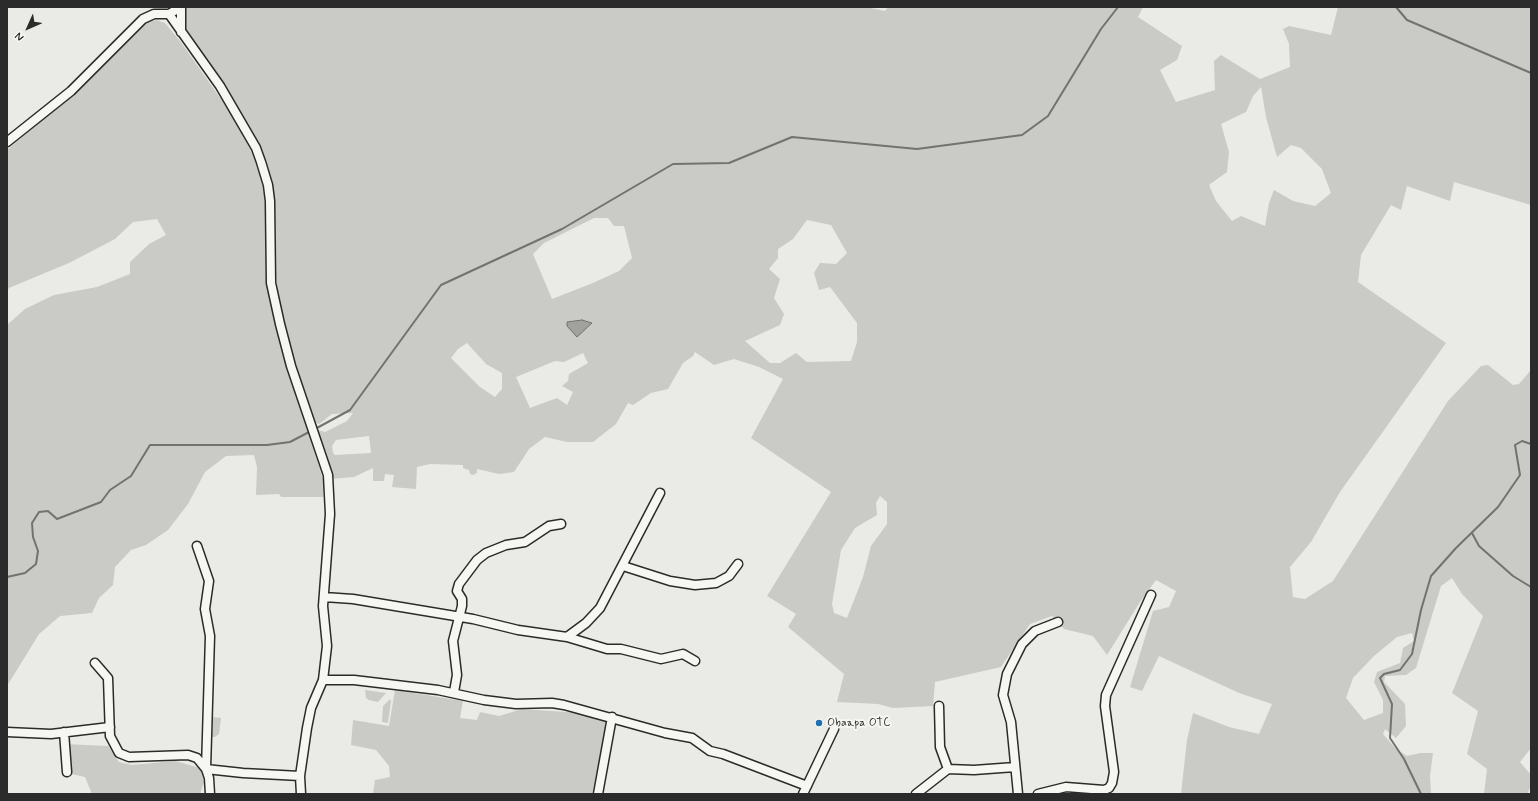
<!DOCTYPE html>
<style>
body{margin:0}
#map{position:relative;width:1538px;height:801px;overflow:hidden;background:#eaeae6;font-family:Mynerve,sans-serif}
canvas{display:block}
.frame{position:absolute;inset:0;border:8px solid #2b2b2b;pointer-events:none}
.north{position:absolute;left:8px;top:8px;width:40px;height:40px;-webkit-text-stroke:3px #f6f6f2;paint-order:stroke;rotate:225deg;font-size:11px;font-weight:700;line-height:16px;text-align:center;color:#2b2b2b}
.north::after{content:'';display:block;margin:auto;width:14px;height:18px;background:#2b2b2b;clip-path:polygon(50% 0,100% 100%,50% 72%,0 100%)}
</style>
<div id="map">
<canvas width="1538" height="801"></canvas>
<div class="frame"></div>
<div class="north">N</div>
</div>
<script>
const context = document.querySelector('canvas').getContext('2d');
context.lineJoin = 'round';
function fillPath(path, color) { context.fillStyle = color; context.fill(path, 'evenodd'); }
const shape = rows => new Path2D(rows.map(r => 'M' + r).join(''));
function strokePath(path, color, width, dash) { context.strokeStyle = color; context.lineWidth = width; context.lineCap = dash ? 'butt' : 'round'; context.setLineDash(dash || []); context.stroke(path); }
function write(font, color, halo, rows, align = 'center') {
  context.font = font + ' Mynerve,sans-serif'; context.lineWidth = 4; context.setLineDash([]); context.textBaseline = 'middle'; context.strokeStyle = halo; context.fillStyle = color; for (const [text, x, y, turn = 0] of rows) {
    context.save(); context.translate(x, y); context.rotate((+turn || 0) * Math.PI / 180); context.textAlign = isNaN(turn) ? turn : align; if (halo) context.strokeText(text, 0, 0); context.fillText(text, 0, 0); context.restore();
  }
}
fillPath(shape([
 [184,7,866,7,885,11,888,7,1143,7,1138,17,1182,46,1177,60,1160,70,1176,102,1215,90,1214,61,1221,55,1260,79,1290,67,1289,44,1283,29,1289,26,1331,35,1338,7,1531,7,1531,205,1454,182,1450,201,1407,186,1401,210,1391,205,1361,255,1358,282,1446,343,1340,492,1311,542,1290,567,1293,597,1305,599,1333,581,1448,401,1481,366,1488,365,1513,385,1519,384,1531,370,1531,748,1520,762,1531,775,1531,786,1527,794,1484,794,1487,769,1467,754,1478,711,1452,693,1483,616,1462,594,1452,578,1441,586,1416,668,1406,675,1385,676,1384,682,1405,704,1406,726,1396,738,1385,729,1383,734,1396,749,1407,756,1420,753,1433,753,1430,776,1431,794,1181,794,1187,740,1193,713,1229,727,1259,734,1272,704,1239,693,1159,656,1142,691,1130,687,1153,611,1169,607,1176,591,1156,580,1140,602,1107,655,1093,636,1064,629,1052,616,1030,624,1001,667,935,682,933,706,893,708,878,704,837,702,844,674,788,627,796,614,767,596,831,492,751,438,783,379,759,367,734,359,714,365,695,352,693,356,683,363,668,389,651,393,633,405,628,403,616,424,593,442,567,442,545,437,529,449,514,472,499,474,477,469,477,473,473,475,470,474,469,470,463,468,463,465,430,464,417,467,416,489,392,487,394,475,385,474,384,481,373,481,373,468,354,477,331,479,316,433,318,430,325,432,347,421,353,413,332,414,319,424,312,421,295,369,280,306,276,276,275,218,266,160,234,103,186,35],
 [1261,87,1266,117,1277,157,1291,145,1301,148,1322,169,1331,193,1315,206,1293,201,1274,190,1269,203,1265,226,1241,216,1232,221,1216,201,1209,185,1227,172,1229,152,1221,124,1246,112,1253,96],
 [594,218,608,218,614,226,624,226,632,258,619,271,593,283,552,299,533,254,544,243],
 [807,220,831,225,847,253,836,264,820,263,814,273,819,290,830,287,857,323,857,342,851,361,807,362,796,353,780,363,770,363,745,341,780,325,784,314,774,298,780,279,769,269,778,258,778,249,793,239],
 [467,343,486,364,502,373,502,389,495,397,480,387,451,358,458,349],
 [583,353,588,363,569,374,568,381,562,386,573,392,567,405,557,398,530,408,516,377,555,361,564,362],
 [369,436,371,453,335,455,333,453,332,446,336,440],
 [880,496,887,502,887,524,871,546,863,577,847,618,834,613,832,604,841,550,855,528,877,515,876,503],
 [1412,633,1414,641,1403,648,1400,663,1377,672,1374,682,1383,700,1383,713,1364,720,1346,698,1353,678,1374,656,1397,637],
 [157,20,165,23,180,41,228,109,252,153,263,182,267,227,265,253,269,283,285,362,324,482,323,497,281,497,279,494,256,495,257,467,254,455,226,456,205,472,188,504,168,530,146,545,131,550,115,567,113,585,99,598,92,613,60,616,39,634,7,686,7,325,25,309,54,295,97,287,130,274,130,262,149,244,166,235,157,219,133,222,115,239,69,263,9,288,7,291,7,150,76,92,148,22],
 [365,690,386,693,378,702,369,700,366,698],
 [395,690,463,701,460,718,477,720,480,712,499,716,522,709,581,713,609,720,592,794,373,794,375,780,390,777,389,766,376,750,351,745,353,720,389,726],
 [390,699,391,701,388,723,382,722,383,706],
 [212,717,221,718,219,734,215,737,211,737],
 [63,744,108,746,119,762,132,765,175,761,200,768,204,782,200,794,92,794,85,777,62,772]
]), '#cacac7');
const water = shape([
 [582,320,592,323,577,337,567,326,567,322,582,320]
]);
fillPath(water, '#a1a19e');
strokePath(water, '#727270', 1);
strokePath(shape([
 [1396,7,1407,20,1531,73],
 [315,429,350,410,441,285,562,229,673,164,729,163,792,137,917,149,1022,135,1048,116,1101,29,1118,7],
 [1472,533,1479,546,1513,576,1531,587],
 [7,577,25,573,36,564,38,551,33,537,32,523,39,512,48,511,57,519,101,502,110,490,131,476,150,445,267,445,290,442,311,431],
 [1421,794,1404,759,1390,738,1392,704,1380,678,1384,674,1400,670,1412,654,1421,610,1431,576,1456,548,1498,507,1520,475,1515,445,1522,441,1531,444]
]), '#727270', 2);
const street = shape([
 [169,14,220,86,256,148,261,162,268,185,270,201,271,283,280,324,291,366,328,475,330,514,323,606,327,646,323,680,311,708,307,728,300,776,301,794],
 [181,32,181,7],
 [7,142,71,91,143,19,154,14,169,14,181,7],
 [197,546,209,581,205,609,210,636,206,769],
 [623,566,670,581,695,585,716,583,729,576,738,564],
 [324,597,353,599,473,619,518,630,567,637,586,623,600,608,660,493],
 [567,637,607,649,621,649,661,659,683,654,695,661],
 [95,663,108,678,110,736,119,753,129,757,188,755,197,758,206,769,209,778,210,794],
 [323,680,354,680,438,690,484,700,516,704,552,703,564,705,665,733,692,738,710,751,723,754,807,786],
 [454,692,457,675,453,641,462,606,462,599,457,591,459,584,477,560,486,553,506,545,525,542,549,526,561,524],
 [939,706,940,747,948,769],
 [7,732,51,734,110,727],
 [64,732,67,772],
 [206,769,243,773,300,776],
 [598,794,612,717],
 [803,794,834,729],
 [916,794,948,769,974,770,1015,767],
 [1018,794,1011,722,1003,695,1007,674,1022,644,1035,631,1058,622],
 [1038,794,1066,787,1104,790,1109,788,1112,783,1114,772,1105,706,1106,695,1151,595]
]);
strokePath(street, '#2b2b2b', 11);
strokePath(street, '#f6f6f2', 8);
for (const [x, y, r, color] of [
 [819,723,4,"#1f6fb2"]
]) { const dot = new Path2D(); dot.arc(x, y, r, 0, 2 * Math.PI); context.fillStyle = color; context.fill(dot); strokePath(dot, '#f6f6f2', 1.5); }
write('12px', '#2b2b2b', '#f6f6f2', [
 ["Obaapa OTC",827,723]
], 'left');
</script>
